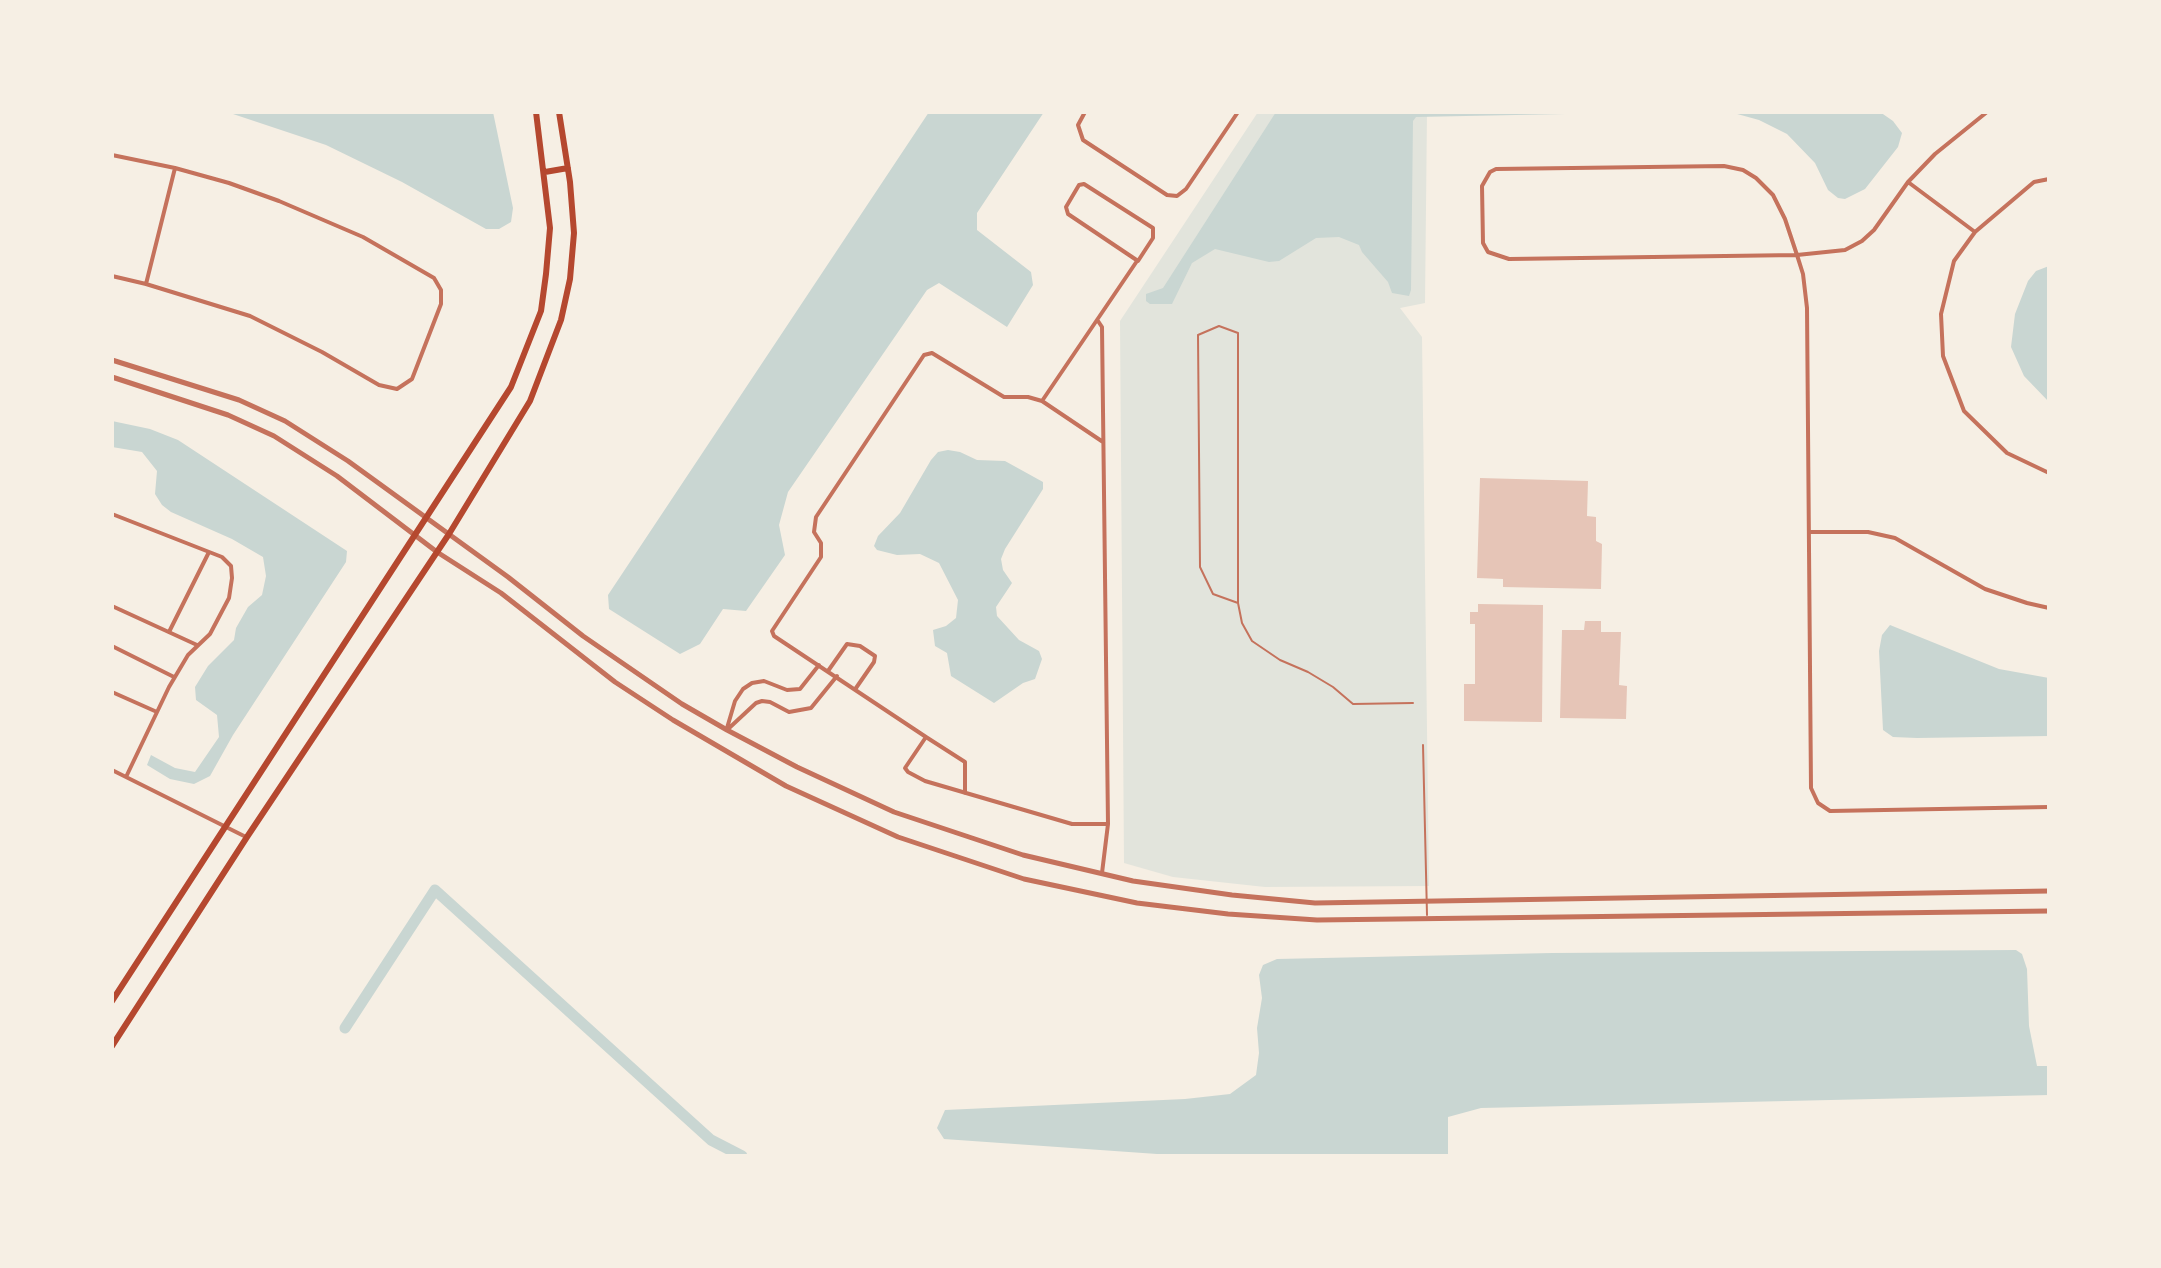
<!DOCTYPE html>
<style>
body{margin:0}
#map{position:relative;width:2161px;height:1268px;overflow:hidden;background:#f6efe4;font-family:"Source Sans 3",sans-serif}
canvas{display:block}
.frame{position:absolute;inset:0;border:114px solid #f6efe4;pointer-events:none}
</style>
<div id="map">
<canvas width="2161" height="1268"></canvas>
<div class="frame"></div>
</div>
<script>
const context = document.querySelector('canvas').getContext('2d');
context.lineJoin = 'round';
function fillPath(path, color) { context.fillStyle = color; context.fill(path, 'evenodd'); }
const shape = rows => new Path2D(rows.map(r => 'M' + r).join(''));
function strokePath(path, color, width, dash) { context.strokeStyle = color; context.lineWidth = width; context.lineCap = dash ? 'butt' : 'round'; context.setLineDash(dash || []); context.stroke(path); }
fillPath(shape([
 [1258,112,1427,112,1425,303,1400,308,1422,337,1429,886,1265,887,1173,877,1124,863,1120,321]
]), '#e2e4dc');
fillPath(shape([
 [227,112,493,112,513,208,511,222,499,229,486,229,402,182,326,145],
 [929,112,1044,112,977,213,977,230,1031,272,1033,285,1007,327,939,283,927,290,788,492,779,525,785,555,746,611,723,609,700,644,680,654,609,609,608,595],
 [1276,112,1665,112,1416,117,1413,121,1411,290,1409,296,1392,293,1388,282,1362,252,1359,245,1339,237,1316,238,1279,261,1269,262,1215,249,1192,263,1172,304,1150,304,1146,301,1146,294,1163,288],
 [1730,112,1880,112,1893,121,1902,133,1898,147,1865,189,1845,199,1838,198,1828,190,1815,163,1787,134,1759,120],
 [2049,266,2049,402,2024,376,2011,347,2015,314,2028,281,2036,271],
 [112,421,150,429,178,440,347,551,346,562,233,735,210,776,194,784,170,779,147,765,151,755,175,768,195,772,219,737,217,715,196,700,195,687,208,666,234,640,236,628,248,607,262,595,266,576,263,557,232,539,171,512,162,505,155,494,157,471,142,452,112,447],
 [948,450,960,452,977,460,1005,461,1043,482,1043,489,1005,549,1001,559,1003,570,1012,583,996,607,997,616,1019,640,1039,651,1042,659,1035,679,1023,683,994,703,951,676,947,653,935,646,933,630,946,626,956,618,958,600,939,563,920,554,897,555,877,550,874,546,878,536,900,513,931,460,938,452],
 [1890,625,1999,669,2049,678,2049,736,1917,738,1893,737,1883,730,1879,651,1882,635],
 [2016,950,2022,954,2027,969,2029,1026,2037,1066,2049,1066,2049,1095,1481,1108,1448,1117,1448,1156,1158,1156,1157,1154,944,1139,937,1128,945,1110,1185,1099,1230,1094,1256,1075,1259,1053,1257,1028,1262,998,1259,975,1263,965,1277,959,1552,953]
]), '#c9d6d2');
strokePath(shape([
 [345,1028,435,890,711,1140,742,1156]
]), '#c9d6d2', 11);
fillPath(shape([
 [1480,478,1588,481,1587,516,1596,517,1596,541,1602,544,1601,589,1503,587,1503,579,1477,578],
 [1478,604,1543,605,1542,722,1464,721,1464,684,1475,684,1475,624,1470,624,1470,612,1478,612],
 [1585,621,1601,621,1601,632,1621,632,1619,685,1627,686,1626,719,1560,718,1562,630,1584,630]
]), '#e6c5b7');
strokePath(shape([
 [1238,603,1213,594,1200,567,1198,335,1219,326,1238,333,1238,603,1242,623,1252,641,1280,660,1308,672,1333,687,1353,704,1413,703],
 [1423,745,1427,915]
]), '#c5725c', 2);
strokePath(shape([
 [1085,112,1078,125,1083,140,1167,195,1177,196,1186,189,1238,112],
 [1987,112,1935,154,1908,182,1874,230,1862,241,1845,250,1797,255,1509,259,1488,252,1483,243,1482,186,1490,172,1496,169,1724,166,1743,170,1756,178,1773,195,1785,219,1797,255,1803,274,1807,308,1811,788,1818,803,1830,811,2049,807],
 [112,155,175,168,229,183,279,201,363,237,434,278,441,290,441,304,412,379,397,389,379,385,322,352,250,316,146,284,112,276],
 [2049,179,2034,182,1975,232,1954,261,1941,314,1943,356,1964,411,2007,453,2049,473],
 [1908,182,1975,232],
 [1084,184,1153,228,1153,238,1138,261,1068,214,1066,207,1079,185,1084,184],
 [146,284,175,168],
 [1098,321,1102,327,1108,824,1102,873],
 [1042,401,1137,261],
 [1103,442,1042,401,1028,397,1004,397,932,353,924,355,816,517,814,532,821,543,821,557,772,631,774,636,926,737,905,768,908,772,925,781,1072,824,1108,824],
 [112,514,222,557,231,566,232,578,229,598,210,634,188,655,169,687,126,777],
 [1810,532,1868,532,1895,538,1985,589,2027,603,2049,608],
 [112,606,197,645],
 [169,632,209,552],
 [112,646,174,677],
 [828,671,847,644,860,646,875,656,874,662,856,688],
 [112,692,157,712],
 [727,728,735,701,743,689,752,683,764,681,787,690,800,689,819,665],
 [727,730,756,703,762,701,770,702,789,712,811,708,837,676],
 [926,737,965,762,965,793],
 [112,770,246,837]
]), '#c5725c', 4);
strokePath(shape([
 [112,360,239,400,285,421,348,461,508,577,583,636,682,704,727,730,797,767,894,812,1023,855,1133,881,1232,895,1315,903,2049,891],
 [112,377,228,415,274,436,337,476,437,552,501,593,615,682,673,720,786,786,898,837,1024,879,1137,903,1228,914,1317,920,2049,911]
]), '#c5725c', 5);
strokePath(shape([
 [545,172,568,168],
 [112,1001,511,387,541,311,546,274,550,228,536,112],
 [112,1046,247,837,449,534,530,401,561,320,570,279,574,233,570,182,559,112]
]), '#b5482f', 6);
</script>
